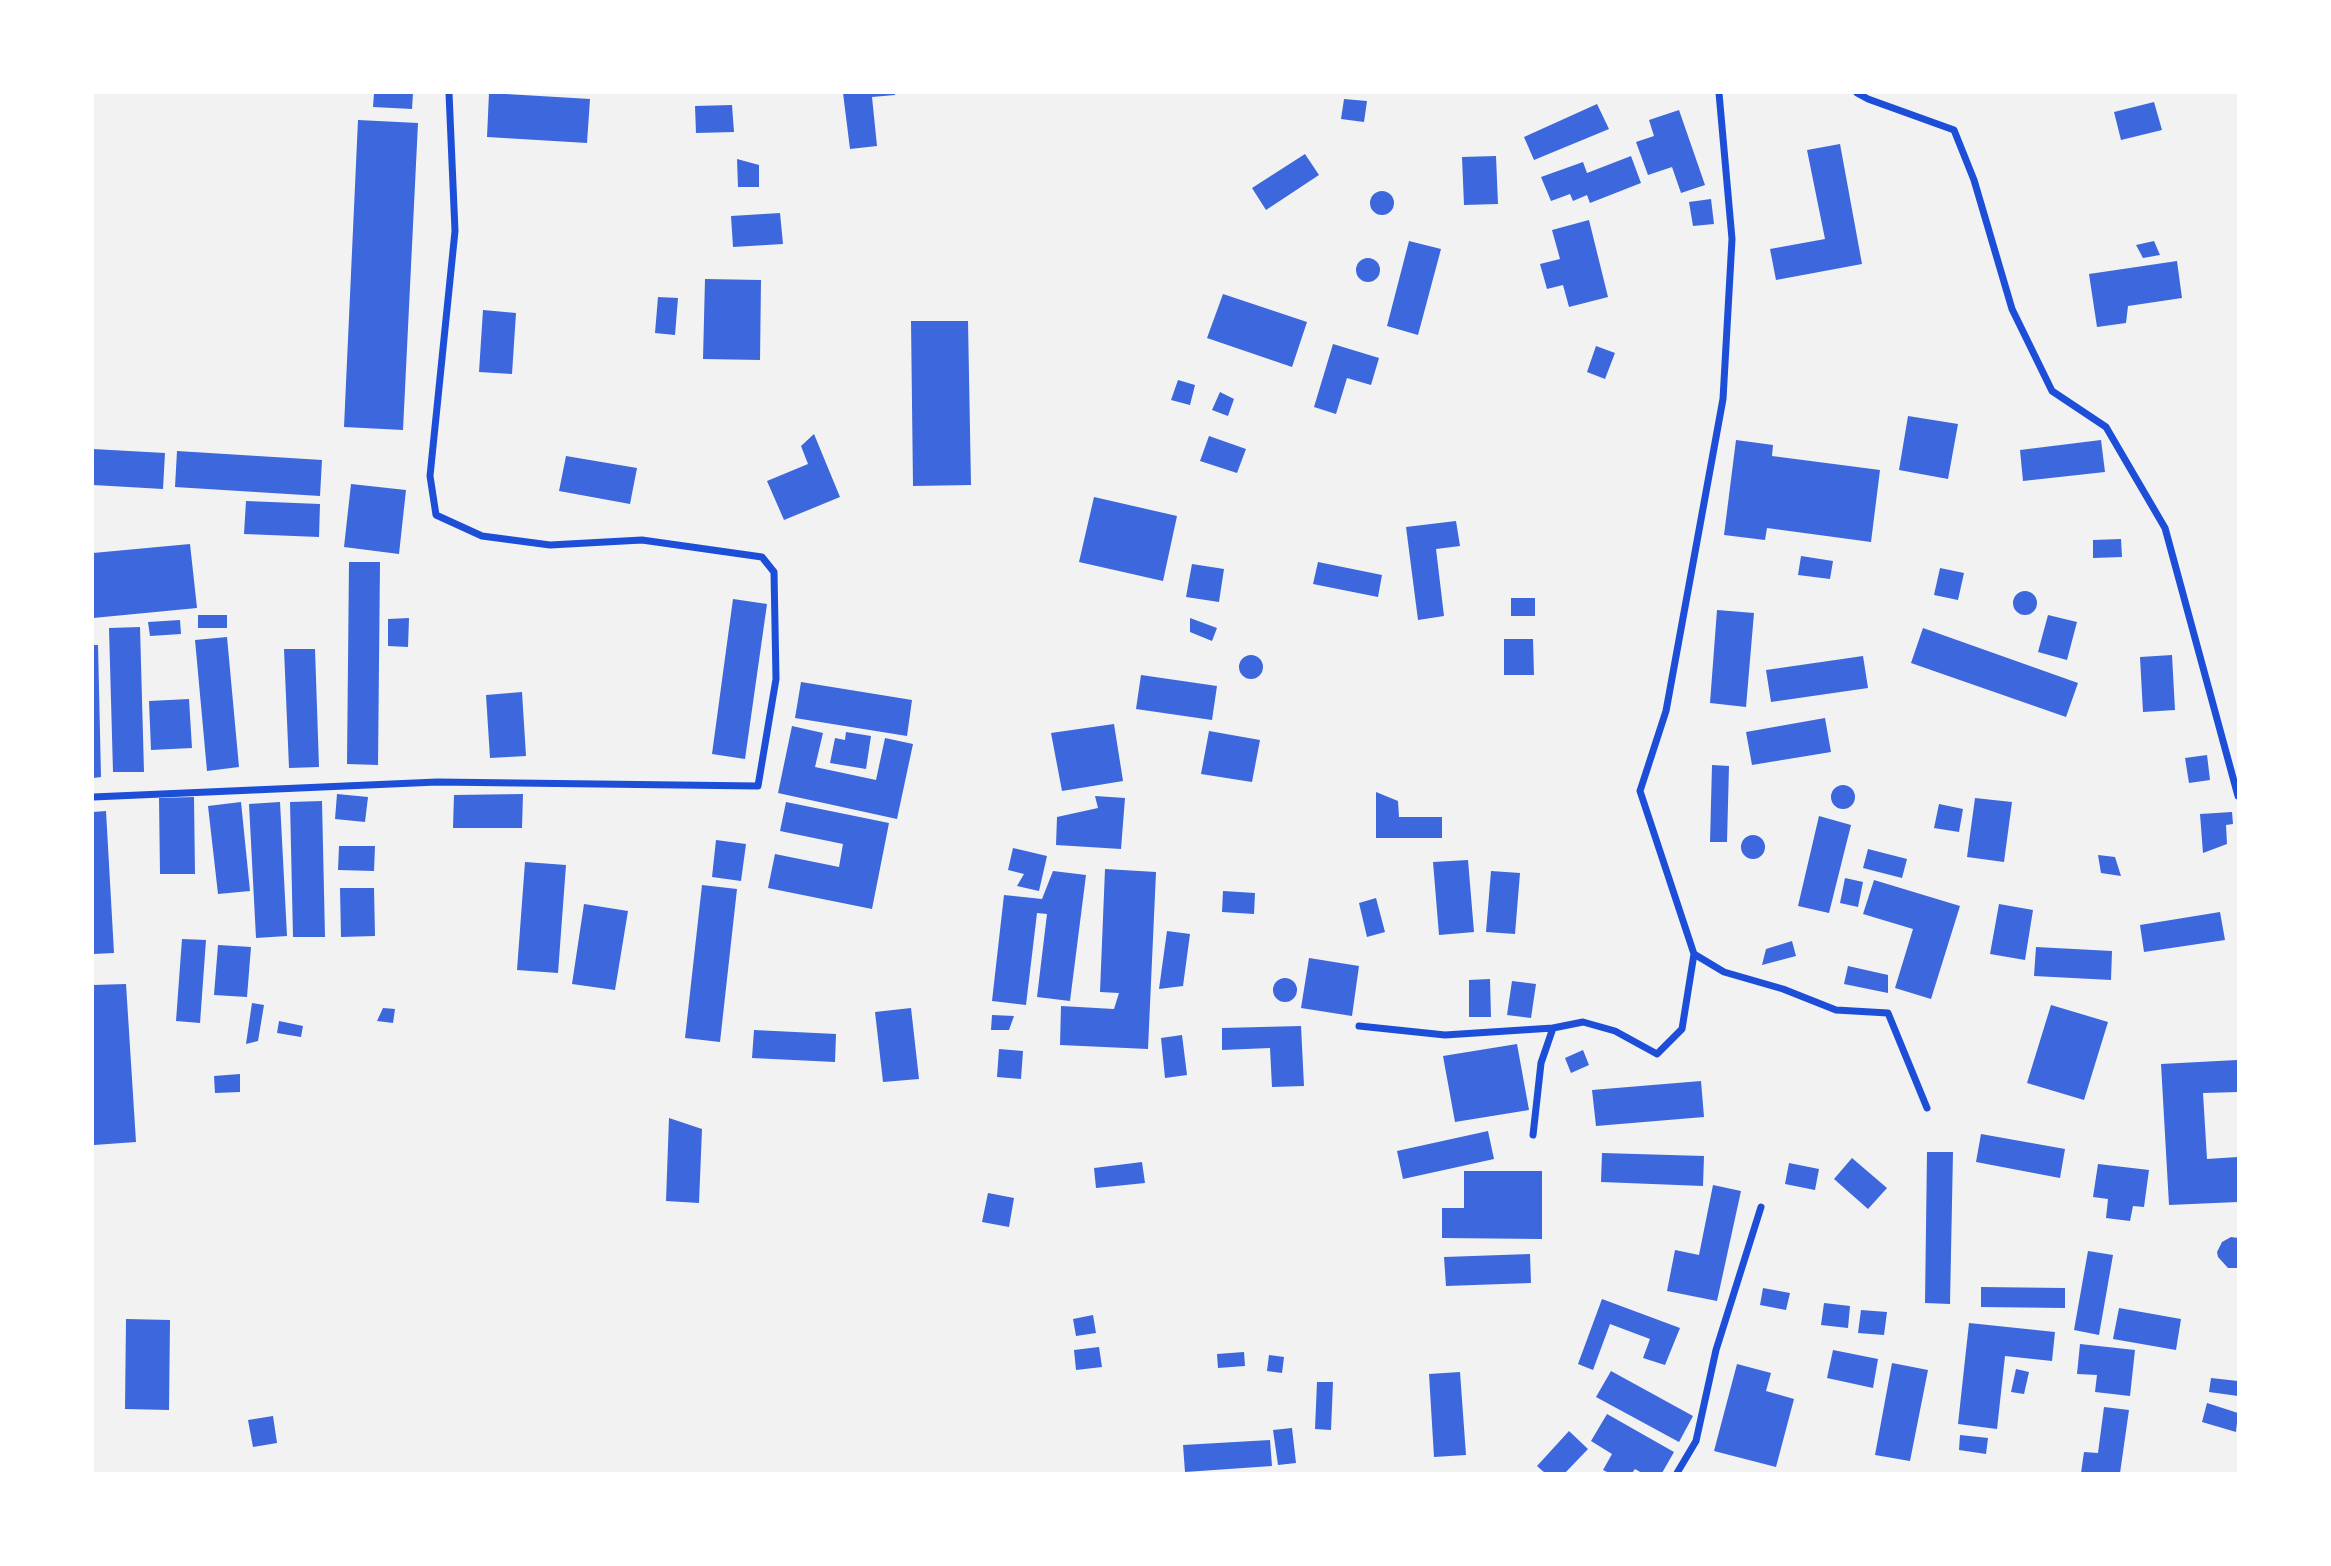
<!DOCTYPE html>
<style>
body{margin:0}
#map{position:relative;width:2331px;height:1566px;overflow:hidden;background:#f2f2f2;font-family:Cabin,sans-serif}
canvas{display:block}
.frame{position:absolute;inset:0;border:94px solid #fff;pointer-events:none}
</style>
<div id="map">
<canvas width="2331" height="1566"></canvas>
<div class="frame"></div>
</div>
<script>
const context = document.querySelector('canvas').getContext('2d');
context.lineJoin = 'round';
function fillPath(path, color) { context.fillStyle = color; context.fill(path, 'evenodd'); }
const shape = rows => new Path2D(rows.map(r => 'M' + r).join(''));
function strokePath(path, color, width, dash) { context.strokeStyle = color; context.lineWidth = width; context.lineCap = dash ? 'butt' : 'round'; context.setLineDash(dash || []); context.stroke(path); }
fillPath(shape([
 [374,93,413,93,412,109,373,107],
 [489,93,590,99,587,143,487,137],
 [843,93,895,93,895,95,872,97,877,146,850,149],
 [1344,99,1367,101,1364,122,1341,119],
 [2154,102,2162,130,2121,140,2114,112],
 [1597,104,1609,129,1534,160,1524,137],
 [732,105,734,132,696,133,695,106],
 [1679,110,1705,185,1681,193,1672,167,1648,175,1636,142,1654,136,1649,120],
 [358,120,418,123,403,430,344,427],
 [1840,144,1862,264,1776,280,1770,249,1825,239,1807,150],
 [1305,154,1319,175,1266,210,1252,188],
 [1496,156,1498,204,1464,205,1462,157],
 [1631,156,1641,183,1590,203,1587,195,1573,201,1570,194,1551,201,1541,177,1583,162,1587,173],
 [737,159,759,165,759,187,738,187],
 '1370 203a12 12 0 1 1 24 0a12 12 0 1 1-24 0Z',
 [1711,199,1714,224,1693,226,1689,202],
 [780,213,783,244,733,247,731,216],
 [1589,220,1608,297,1569,307,1563,285,1547,289,1540,264,1560,259,1552,230],
 [1409,241,1441,249,1418,335,1387,326],
 [2154,241,2160,255,2143,258,2136,245],
 '1356 270a12 12 0 1 1 24 0a12 12 0 1 1-24 0Z',
 [2177,261,2182,298,2128,306,2126,323,2097,327,2089,274],
 [705,279,761,280,760,360,703,359],
 [1223,294,1307,322,1292,367,1207,338],
 [658,297,678,298,675,335,655,333],
 [483,310,516,313,512,374,479,372],
 [911,321,968,321,971,485,913,486],
 [1333,344,1379,358,1371,385,1347,378,1336,414,1314,407],
 [1596,346,1615,353,1605,379,1587,372],
 [1178,380,1195,385,1190,405,1171,400],
 [1220,392,1234,399,1228,416,1212,410],
 [1908,416,1958,424,1948,479,1899,470],
 [814,434,840,497,784,520,767,481,808,464,801,446],
 [1209,436,1246,449,1237,473,1200,461],
 [1736,440,1773,445,1772,456,1880,470,1871,542,1767,528,1765,540,1724,535],
 [2101,440,2105,472,2023,481,2020,450],
 [93,449,165,453,163,489,93,485],
 [177,451,322,460,320,496,175,487],
 [566,456,637,468,630,504,559,491],
 [351,484,406,490,399,554,344,547],
 [1094,497,1177,516,1163,581,1079,562],
 [246,501,320,504,319,537,244,534],
 [1456,521,1460,546,1436,549,1444,616,1418,620,1406,527],
 [2121,539,2122,557,2093,558,2093,540],
 [190,544,197,608,93,618,93,553],
 [1801,556,1833,561,1830,579,1798,575],
 [349,562,380,562,378,765,347,764],
 [1318,562,1382,575,1378,597,1313,584],
 [1192,564,1224,569,1219,602,1186,597],
 [1940,568,1964,573,1958,600,1934,595],
 '2013 603a12 12 0 1 1 24 0a12 12 0 1 1-24 0Z',
 [1511,598,1535,598,1535,616,1511,616],
 [733,599,767,604,745,759,712,754],
 [1717,610,1754,613,1746,707,1710,703],
 [198,615,227,615,227,628,198,628],
 [2048,615,2077,622,2067,660,2038,652],
 [409,618,408,647,388,646,388,619],
 [1190,618,1217,628,1212,641,1190,632],
 [180,620,181,634,150,636,148,622],
 [140,627,144,772,113,772,109,628],
 [1923,628,2078,683,2066,717,1911,663],
 [227,637,239,767,207,771,195,640],
 [1504,639,1533,639,1534,675,1504,675],
 [93,645,98,645,101,777,93,778],
 [284,649,315,649,319,767,289,768],
 [2172,655,2175,710,2143,712,2140,657],
 '1239 667a12 12 0 1 1 24 0a12 12 0 1 1-24 0Z',
 [1863,656,1868,688,1771,702,1766,670],
 [1141,675,1217,686,1212,720,1136,709],
 [801,682,912,700,907,736,795,718],
 [522,692,526,756,490,758,486,695],
 [189,699,192,748,151,750,149,701],
 [1825,718,1831,752,1752,765,1746,732],
 [1114,724,1123,781,1062,791,1051,733],
 [792,726,823,733,815,767,876,780,885,738,913,744,897,819,778,793],
 [1209,731,1260,740,1252,782,1201,774],
 [846,732,871,736,866,769,830,763,835,738,845,740],
 [2207,755,2210,780,2189,783,2185,758],
 [1712,765,1729,766,1727,842,1710,842],
 '1831 797a12 12 0 1 1 24 0a12 12 0 1 1-24 0Z',
 [1376,792,1398,801,1399,817,1442,817,1442,838,1376,838],
 [337,794,368,797,365,822,335,819],
 [523,794,522,828,453,828,454,795],
 [1095,796,1125,798,1121,849,1056,845,1057,817,1098,808],
 [194,797,195,874,160,874,159,798],
 [1975,798,2012,802,2004,862,1967,857],
 [322,801,325,937,293,937,290,802],
 [241,802,250,891,218,894,208,806],
 [280,802,287,936,256,938,249,804],
 [786,802,889,823,872,909,768,888,775,854,839,867,843,844,780,831],
 [1939,804,1963,809,1959,832,1934,828],
 [106,811,114,953,93,954,93,812],
 [2232,812,2233,824,2226,825,2227,844,2203,853,2200,814],
 [1819,816,1851,825,1829,913,1798,906],
 '1741 847a12 12 0 1 1 24 0a12 12 0 1 1-24 0Z',
 [716,840,746,844,741,881,712,877],
 [339,846,375,846,374,871,338,870],
 [1013,848,1047,856,1039,891,1017,886,1024,874,1008,870],
 [1868,849,1907,859,1902,878,1863,868],
 [2098,855,2115,857,2121,876,2101,873],
 [1468,860,1474,932,1439,935,1433,862],
 [525,862,566,865,558,973,517,970],
 [1105,869,1156,872,1148,1049,1060,1045,1061,1006,1114,1009,1119,993,1100,992],
 [1053,871,1086,875,1070,1001,1037,997,1047,914,1037,913,1026,1005,992,1001,1004,895,1042,899],
 [1491,871,1520,873,1515,934,1486,932],
 [1845,878,1863,882,1858,907,1840,903],
 [1874,880,1960,906,1931,999,1895,988,1913,929,1863,914],
 [702,885,737,889,720,1042,685,1038],
 [340,888,374,888,375,936,341,937],
 [1223,891,1255,893,1254,914,1222,912],
 [1376,898,1385,932,1367,937,1359,903],
 [584,904,628,911,615,990,572,984],
 [1999,904,2033,910,2025,960,1990,954],
 [2220,912,2225,940,2144,952,2140,925],
 [1167,931,1190,934,1183,986,1159,989],
 [182,939,206,940,200,1023,176,1021],
 [1792,941,1796,956,1762,965,1766,949],
 [218,945,251,947,247,997,214,995],
 [2036,947,2112,951,2111,980,2034,976],
 [1309,958,1359,966,1352,1016,1301,1008],
 [1848,966,1888,975,1888,993,1844,984],
 '1273 990a12 12 0 1 1 24 0a12 12 0 1 1-24 0Z',
 [1490,979,1491,1017,1469,1017,1469,980],
 [1512,981,1536,984,1531,1018,1507,1015],
 [126,984,136,1142,94,1145,93,985],
 [252,1003,264,1005,258,1041,246,1044],
 [2051,1005,2108,1022,2084,1100,2027,1083],
 [383,1008,395,1009,393,1023,377,1021],
 [911,1008,919,1079,883,1082,875,1012],
 [992,1015,1014,1016,1009,1030,991,1030],
 [279,1021,303,1026,301,1037,277,1033],
 [1301,1026,1304,1086,1272,1087,1270,1048,1222,1050,1222,1028],
 [754,1030,836,1034,835,1062,752,1058],
 [1182,1035,1187,1075,1165,1078,1161,1038],
 [1517,1044,1529,1110,1455,1122,1443,1056],
 [999,1049,1023,1051,1021,1079,997,1077],
 [1583,1050,1589,1065,1571,1073,1565,1058],
 [2237,1060,2238,1092,2203,1093,2207,1159,2238,1157,2238,1202,2169,1205,2161,1064],
 [240,1074,240,1092,215,1093,214,1076],
 [1701,1081,1704,1117,1596,1126,1592,1090],
 [669,1118,702,1129,699,1203,666,1201],
 [1488,1131,1494,1159,1403,1179,1397,1151],
 [1981,1134,2065,1149,2060,1178,1976,1162],
 [1927,1152,1953,1152,1950,1304,1925,1303],
 [1602,1153,1704,1156,1703,1186,1601,1182],
 [1852,1158,1887,1188,1868,1209,1834,1179],
 [1142,1162,1145,1183,1096,1188,1094,1168],
 [1789,1163,1819,1169,1815,1190,1785,1184],
 [2098,1164,2149,1170,2144,1207,2133,1206,2130,1221,2106,1218,2108,1199,2093,1197],
 [1464,1171,1542,1171,1542,1239,1442,1238,1442,1208,1464,1208],
 [1713,1185,1741,1191,1717,1301,1667,1291,1675,1250,1699,1255],
 [988,1193,1014,1198,1009,1227,982,1222],
 [2231,1237,2238,1238,2238,1268,2228,1268,2218,1257,2217,1252,2222,1242],
 [2088,1251,2113,1255,2099,1335,2074,1330],
 [1530,1254,1531,1283,1446,1286,1444,1257],
 [1981,1287,2065,1288,2065,1308,1981,1307],
 [1763,1288,1790,1293,1786,1310,1760,1305],
 [1602,1299,1680,1328,1665,1365,1643,1358,1650,1339,1610,1324,1593,1370,1578,1364],
 [1824,1303,1850,1306,1848,1328,1821,1325],
 [2119,1308,2181,1319,2176,1350,2113,1339],
 [1861,1310,1887,1312,1884,1335,1858,1333],
 [1093,1315,1096,1333,1076,1336,1073,1319],
 [126,1319,170,1320,169,1410,125,1409],
 [1969,1323,2055,1332,2052,1361,2005,1356,1997,1429,1958,1424],
 [2080,1344,2135,1350,2130,1396,2095,1392,2097,1375,2077,1374],
 [1099,1347,1102,1367,1076,1370,1074,1350],
 [1833,1350,1878,1359,1873,1388,1827,1378],
 [1244,1352,1245,1366,1218,1368,1217,1354],
 [1269,1355,1284,1357,1282,1373,1267,1371],
 [1892,1363,1928,1370,1910,1461,1875,1455],
 [1737,1364,1771,1373,1766,1391,1794,1399,1776,1467,1714,1451],
 [2016,1369,2029,1372,2024,1394,2011,1392],
 [1611,1371,1693,1416,1679,1442,1596,1397],
 [1460,1372,1466,1455,1434,1457,1429,1374],
 [2211,1378,2238,1381,2238,1396,2209,1392],
 [1317,1382,1333,1382,1331,1430,1315,1429],
 [2207,1403,2238,1413,2236,1432,2202,1422],
 [2104,1407,2129,1410,2120,1473,2081,1473,2084,1452,2098,1453],
 [1607,1414,1674,1452,1662,1473,1642,1473,1635,1469,1632,1473,1609,1473,1603,1470,1612,1454,1591,1441],
 [273,1416,277,1443,253,1447,248,1420],
 [1292,1428,1296,1463,1278,1465,1273,1430],
 [1569,1431,1588,1449,1565,1473,1545,1473,1537,1466],
 [1960,1435,1988,1438,1986,1454,1959,1450],
 [1270,1440,1272,1466,1185,1472,1183,1445]
]), '#3d67dc');
strokePath(shape([
 [1719,93,1732,239,1723,399,1666,711,1640,791,1694,954,1724,972,1783,989,1836,1010,1888,1013,1927,1108],
 [1857,93,1868,99,1954,130,1974,180,2012,309,2052,391,2106,427,2165,528,2238,796],
 [93,797,437,782,758,786,776,679,774,572,762,557,642,540,550,545,482,536,436,515,430,476,455,231,449,93],
 [1359,1026,1445,1035,1553,1028],
 [1533,1135,1541,1063,1553,1028,1583,1022,1615,1031,1657,1054,1682,1029,1694,954],
 [1677,1473,1696,1441,1716,1350,1761,1207]
]), '#1d4ed8', 7);
</script>
